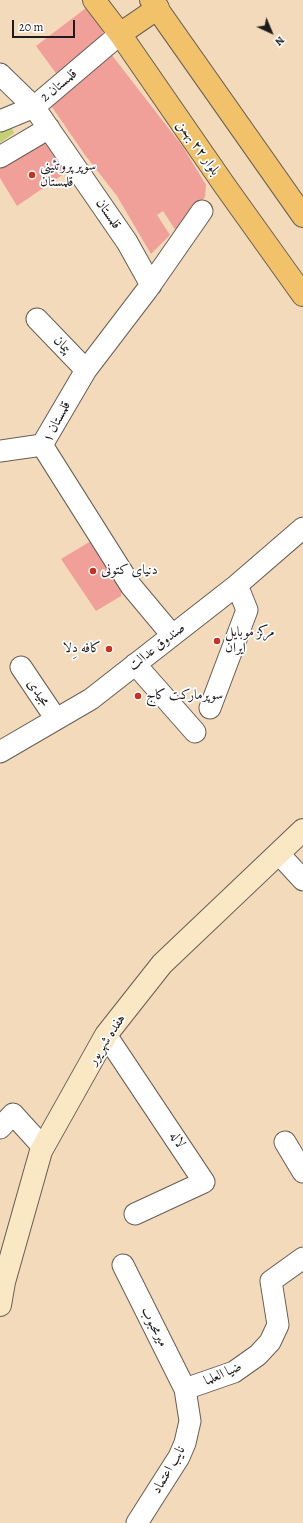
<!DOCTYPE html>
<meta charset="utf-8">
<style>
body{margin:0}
#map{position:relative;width:303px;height:1523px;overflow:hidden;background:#f3dabb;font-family:Alegreya,serif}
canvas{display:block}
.north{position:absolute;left:251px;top:12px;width:40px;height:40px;-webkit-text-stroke:3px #fff;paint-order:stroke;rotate:136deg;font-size:11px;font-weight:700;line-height:16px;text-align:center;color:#1c1c1c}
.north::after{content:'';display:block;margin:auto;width:14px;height:18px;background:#1c1c1c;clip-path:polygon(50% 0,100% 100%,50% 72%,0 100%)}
.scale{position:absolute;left:12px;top:20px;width:63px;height:18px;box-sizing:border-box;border:2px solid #1c1c1c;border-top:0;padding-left:5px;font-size:12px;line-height:14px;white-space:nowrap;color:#1c1c1c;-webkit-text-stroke:3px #fff;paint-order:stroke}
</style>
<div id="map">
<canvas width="303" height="1523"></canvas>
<div class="north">N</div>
<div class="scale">20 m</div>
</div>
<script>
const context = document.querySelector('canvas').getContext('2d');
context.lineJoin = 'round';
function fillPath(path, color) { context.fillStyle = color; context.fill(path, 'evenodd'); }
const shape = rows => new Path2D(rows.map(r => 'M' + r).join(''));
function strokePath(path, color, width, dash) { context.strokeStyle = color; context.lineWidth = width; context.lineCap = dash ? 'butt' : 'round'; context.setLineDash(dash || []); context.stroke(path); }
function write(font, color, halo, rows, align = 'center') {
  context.font = font + ' Alegreya,Amiri,serif'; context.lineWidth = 3.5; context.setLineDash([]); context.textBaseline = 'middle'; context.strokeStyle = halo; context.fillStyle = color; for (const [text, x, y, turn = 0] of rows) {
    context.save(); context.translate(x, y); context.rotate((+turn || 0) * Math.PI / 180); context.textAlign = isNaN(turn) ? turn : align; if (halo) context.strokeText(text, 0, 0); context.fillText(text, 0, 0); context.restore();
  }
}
fillPath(shape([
 [12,128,14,133,0,143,0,133]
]), '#c1d174');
fillPath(shape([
 [86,8,103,30,100,45,58,76,36,46],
 [111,54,183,147,206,185,205,197,176,231,163,211,157,215,170,235,151,254,117,196,85,155,50,104],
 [46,139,68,171,17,206,0,178,0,166],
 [96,538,123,582,121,596,96,611,61,559]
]), '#f19f99');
const street = shape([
 [0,74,34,107,127,242,151,285],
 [0,121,34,107,120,34],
 [0,157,49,128],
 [37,319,86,370],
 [42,445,86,370,147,290,202,211],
 [42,445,131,586,172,635],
 [0,451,42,445],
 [135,664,195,732],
 [21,667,56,719],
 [210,708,247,610,237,585],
 [0,752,91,699,237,585,303,528],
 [279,854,303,880],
 [106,1035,204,1182,135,1214],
 [0,1128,13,1114,43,1147],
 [285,1142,303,1172],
 [123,1265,185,1389,190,1421,185,1443,179,1457,137,1523],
 [185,1389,234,1372,258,1355,270,1342,278,1325,271,1281,303,1258]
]);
const secondary = shape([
 [0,1305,4,1282,41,1151,106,1035,162,964,303,830]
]);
const primary = shape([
 [94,0,120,34,225,186,303,295],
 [151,0,303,216],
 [120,34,158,8]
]);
strokePath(street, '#675e54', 23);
strokePath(secondary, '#675e54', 24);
strokePath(primary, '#675e54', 24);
strokePath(street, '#fff', 21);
strokePath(secondary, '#fae7c3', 22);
strokePath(primary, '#f2c26a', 22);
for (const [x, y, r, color] of [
 [32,175,4,"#c8321e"],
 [93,571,4,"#c8321e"],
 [217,641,4,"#c8321e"],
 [109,649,4,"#c8321e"],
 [138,696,4,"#c8321e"]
]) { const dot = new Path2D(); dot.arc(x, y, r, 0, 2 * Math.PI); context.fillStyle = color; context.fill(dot); strokePath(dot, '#fff', 1.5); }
write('14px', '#1c1c1c', '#fff', [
 ["قلمستان 2",59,86,-40],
 ["بلوار ۲۲ بهمن",198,148,55],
 ["قلمستان",108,214,56],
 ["پیمان",62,345,46],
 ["قلمستان ۱",57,422,-62],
 ["صندوق عدالت",157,647,-38],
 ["مجیدی",38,693,56],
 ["هفده شهریور",107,1040,-57],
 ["لاله",177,1140,56],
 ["میرمحبوب",154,1327,63],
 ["ضیا العلما",223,1374,-24],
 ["نایب اعتماد",169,1470,-60]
]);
write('14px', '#1c1c1c', '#fff', [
 ["سوپر پروتئینی",40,167],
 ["قلمستان",40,183],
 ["دنیای کتونی",101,571],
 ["مرکز موبایل",225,633],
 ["ایران",225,649],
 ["کافه دِلا",101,649,"right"],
 ["سوپرمارکت کاج",146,696]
], 'left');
</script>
